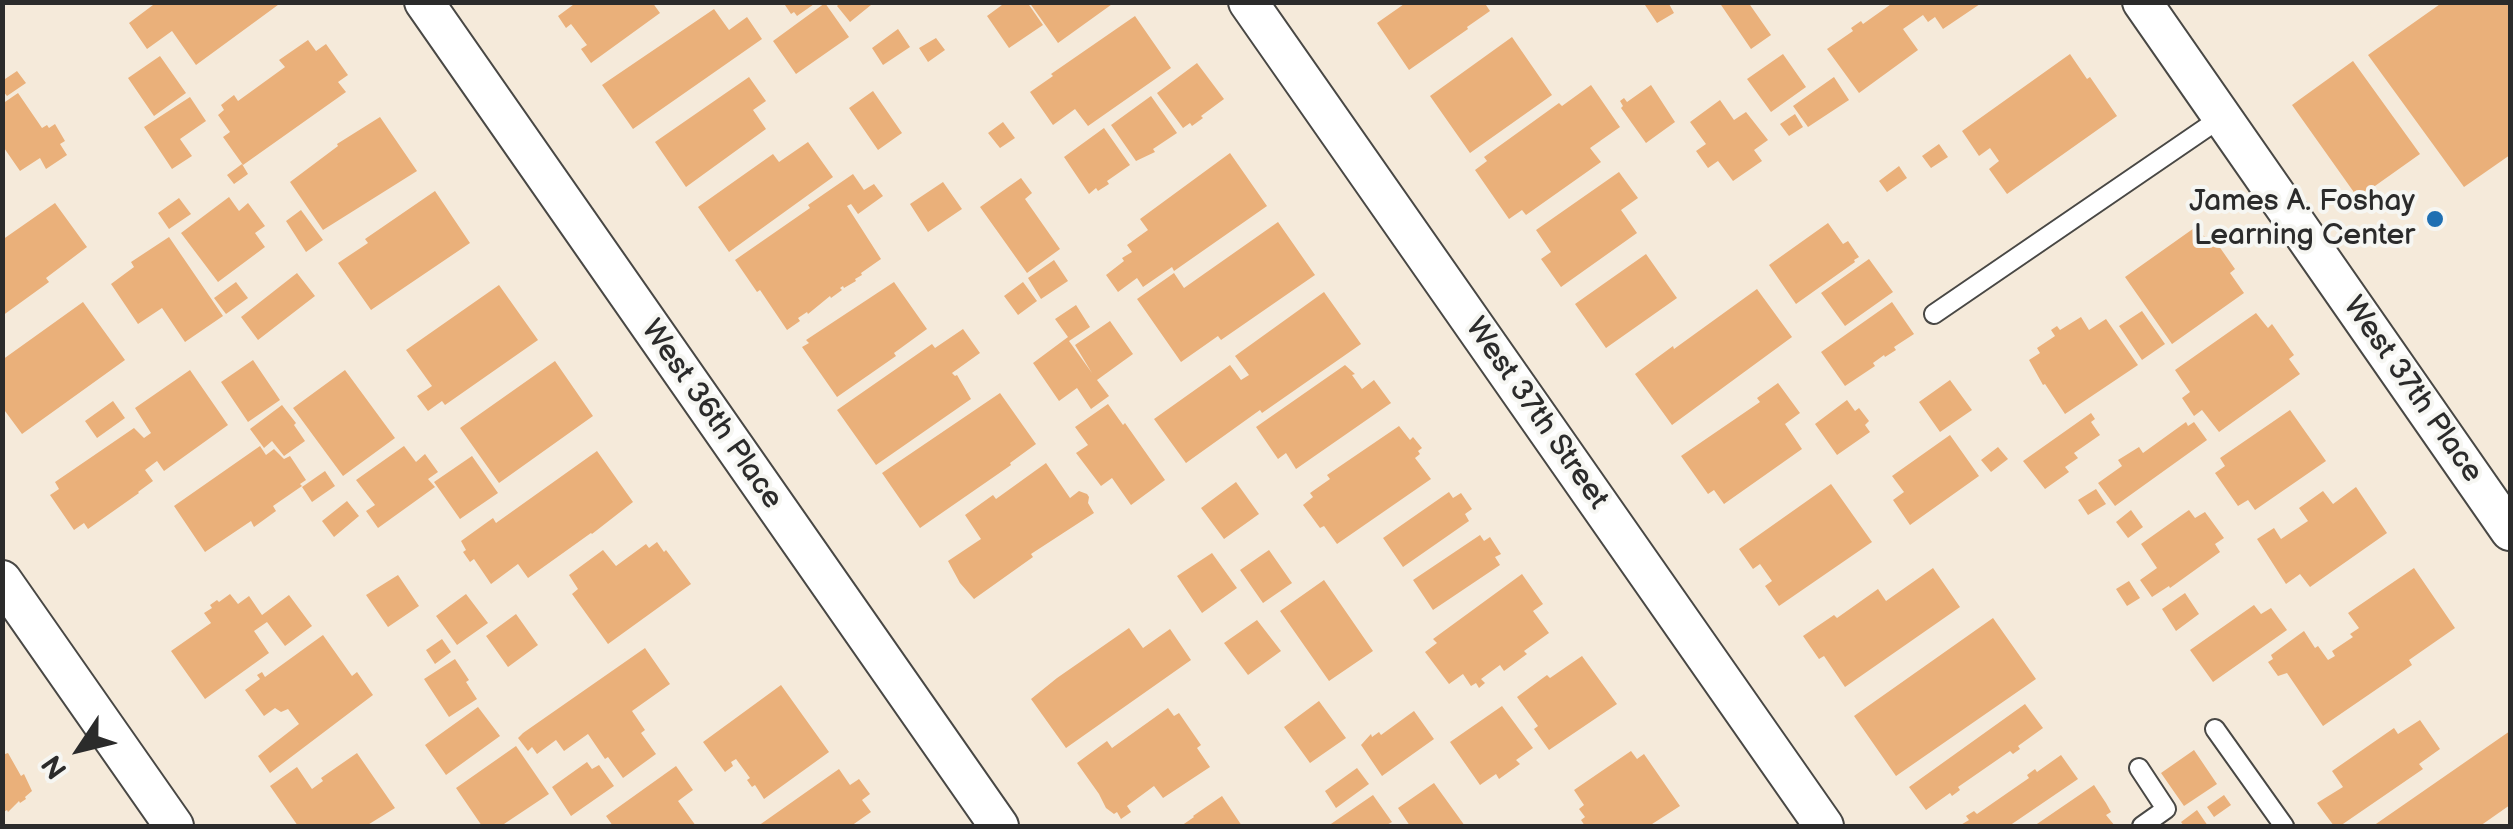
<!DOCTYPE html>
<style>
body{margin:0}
#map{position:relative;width:2513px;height:829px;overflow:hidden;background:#f5eada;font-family:"Balsamiq Sans",sans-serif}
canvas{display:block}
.frame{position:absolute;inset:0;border:5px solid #2b2b2b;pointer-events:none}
.north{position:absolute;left:30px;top:699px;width:100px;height:100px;-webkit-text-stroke:8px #f6f6f2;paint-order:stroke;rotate:235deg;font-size:28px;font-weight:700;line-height:40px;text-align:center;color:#2b2b2b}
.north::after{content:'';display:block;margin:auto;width:35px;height:45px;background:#2b2b2b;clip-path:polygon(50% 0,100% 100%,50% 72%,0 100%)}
</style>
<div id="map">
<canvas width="2513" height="829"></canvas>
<div class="frame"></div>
<div class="north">N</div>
</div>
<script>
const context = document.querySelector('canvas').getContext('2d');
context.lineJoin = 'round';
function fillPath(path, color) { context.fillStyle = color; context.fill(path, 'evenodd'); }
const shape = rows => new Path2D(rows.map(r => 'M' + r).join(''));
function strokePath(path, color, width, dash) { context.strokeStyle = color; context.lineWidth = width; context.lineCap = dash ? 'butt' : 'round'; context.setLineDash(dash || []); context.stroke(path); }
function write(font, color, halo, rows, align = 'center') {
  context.font = font + ' "Balsamiq Sans",sans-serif'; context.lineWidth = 8; context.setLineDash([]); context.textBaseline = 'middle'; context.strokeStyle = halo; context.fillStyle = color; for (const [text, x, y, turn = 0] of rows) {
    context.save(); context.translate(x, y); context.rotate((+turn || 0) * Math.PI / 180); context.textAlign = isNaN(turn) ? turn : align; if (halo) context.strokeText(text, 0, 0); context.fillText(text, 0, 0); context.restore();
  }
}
fillPath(shape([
 [152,2,282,2,196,65,172,31,147,49,129,23,153,5],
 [577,2,652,2,660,13,591,63,581,49,587,45,571,24,566,28,558,16],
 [783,2,817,2,797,16,794,12,791,14],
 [841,2,869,2,871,5,850,22,837,6],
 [1006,2,1027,2,1043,25,1009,48,987,16],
 [1029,2,1115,2,1058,43],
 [1407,2,1484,2,1490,11,1467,27,1468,29,1409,70,1377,23],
 [1649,2,1668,2,1674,13,1657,23,1645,5],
 [1719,2,1748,2,1771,35,1751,49],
 [1894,2,1983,2,1943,29,1935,17,1928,22,1923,15,1903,29,1918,50,1859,93,1827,49,1853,31,1851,28,1861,21,1863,24],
 [2443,2,2510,2,2510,155,2464,187,2368,55],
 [825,3,849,37,796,74,773,41],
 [714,9,729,30,747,17,762,39,633,129,602,85],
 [1135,16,1171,68,1088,126,1075,109,1053,125,1030,92,1053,76,1051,74],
 [898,29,910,47,883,65,872,48],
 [1512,37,1552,95,1470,153,1430,96],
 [936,38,945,50,928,62,919,48],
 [308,40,316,51,326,44,348,75,338,82,346,92,243,165,223,137,230,132,218,115,224,110,221,105,234,95,238,101,285,67,279,60],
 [1783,54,1806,87,1771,112,1747,79],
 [2070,54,2087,79,2090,77,2117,116,2007,194,1989,169,1999,161,1990,148,1979,156,1962,131],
 [160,56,186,93,154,116,128,78],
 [2353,61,2420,154,2358,198,2292,105],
 [1197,63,1224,99,1201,116,1203,118,1192,126,1190,123,1183,128,1157,93],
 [17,71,26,83,7,96,2,90,2,81],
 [749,77,766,101,753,110,766,129,686,187,655,142],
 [1834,77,1849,100,1808,127,1793,106],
 [1591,85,1620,127,1590,148,1601,162,1526,215,1522,210,1509,219,1475,170,1487,161,1484,157,1559,103,1562,106],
 [1651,85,1675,122,1646,143,1621,108,1623,106,1620,101,1624,98,1627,102],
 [873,91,902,133,878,150,849,108],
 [18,93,42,128,47,125,49,128,55,124,65,141,60,144,67,155,46,169,40,158,20,171,2,145,2,104],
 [1151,96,1177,133,1153,149,1155,152,1136,161,1111,125],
 [190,97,206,121,180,139,192,156,172,169,144,127],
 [1720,100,1734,120,1746,112,1768,140,1754,150,1762,161,1733,181,1718,161,1708,168,1696,151,1706,144,1690,122],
 [1795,114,1803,127,1789,136,1780,124],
 [380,117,417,171,323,230,290,182,338,146,337,144],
 [1003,122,1015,138,1000,148,988,133],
 [1104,128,1130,165,1107,181,1109,184,1098,191,1096,188,1089,194,1064,157],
 [808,142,833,177,729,252,698,207,773,154,779,162],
 [1939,144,1948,157,1931,168,1922,156],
 [1230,153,1267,206,1174,271,1172,267,1143,287,1137,278,1118,292,1106,275,1124,261,1122,258,1132,252,1127,245,1148,230,1140,219],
 [242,164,248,174,234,184,227,175],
 [1899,166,1907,178,1887,192,1879,181],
 [1619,172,1638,198,1621,210,1637,233,1561,287,1541,259,1551,252,1536,230],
 [853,174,864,190,874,184,883,196,858,214,851,204,847,206,881,259,861,273,862,275,855,279,856,281,844,288,843,286,840,288,842,290,831,298,830,296,808,314,807,312,798,318,800,321,787,330,760,290,757,292,735,260,810,208,808,205],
 [1021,178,1032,193,1025,199,1060,249,1027,273,980,207],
 [943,182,962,209,928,232,910,204],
 [435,191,470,243,371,310,338,263,368,243,365,239],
 [229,197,239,211,248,203,265,226,255,233,265,247,218,282,181,233],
 [179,198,191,214,169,229,158,213],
 [55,203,87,247,46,278,49,282,2,316,2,240],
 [301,210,323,240,306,252,286,221],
 [1278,222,1315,275,1221,340,1218,336,1181,362,1137,299,1174,273,1184,288],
 [1828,223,1843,244,1848,241,1859,257,1854,260,1855,262,1796,304,1769,265],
 [2197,226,2211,246,2216,242,2235,269,2230,273,2244,293,2172,344,2125,277],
 [169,237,223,316,185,342,162,308,138,324,111,284,134,267,131,262],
 [1646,254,1677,298,1606,348,1575,304],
 [1869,259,1893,292,1845,326,1821,293],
 [1054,260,1068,281,1041,299,1028,278],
 [297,273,315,296,258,340,241,317],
 [236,282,248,298,226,314,214,298],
 [894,282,927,329,894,353,896,356,837,397,802,347,809,343,806,340],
 [1023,282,1037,301,1018,315,1004,296],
 [499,285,538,340,445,405,442,401,428,411,417,396,432,386,406,350],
 [1757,289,1792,337,1672,425,1635,374,1673,346,1674,349],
 [1324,292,1361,344,1262,413,1260,410,1186,463,1154,419,1230,365,1241,380,1249,375,1235,356],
 [83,302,125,360,22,434,2,407,2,360],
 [1892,302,1914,334,1894,347,1896,350,1885,357,1884,355,1873,363,1875,366,1845,386,1821,352],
 [1076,305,1090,327,1069,341,1092,373,1075,345,1110,321,1133,354,1097,380,1109,396,1091,409,1077,388,1059,401,1033,363,1068,337,1055,319],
 [2142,311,2165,344,2142,360,2119,326],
 [2256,313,2268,328,2272,324,2294,355,2289,359,2300,374,2219,432,2202,410,2194,416,2182,398,2190,392,2175,370],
 [2081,317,2089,330,2106,319,2138,365,2065,414,2045,384,2043,385,2029,360,2040,353,2037,348,2055,336,2051,330,2057,326,2060,330],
 [963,329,980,353,952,373,955,376,957,375,971,399,876,465,837,410,932,344,935,348],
 [253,360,280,400,248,422,221,382],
 [555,361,593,416,499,483,460,428],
 [1345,365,1355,374,1352,375,1362,389,1374,380,1391,403,1296,469,1286,453,1278,459,1256,427],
 [190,370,228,425,164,471,157,461,145,470,153,481,138,492,139,493,88,529,84,523,74,530,50,495,59,489,55,482,134,428,144,438,151,433,135,408],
 [345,370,395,438,343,476,293,408],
 [1950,380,1972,410,1940,432,1919,402],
 [1778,383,1800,413,1785,424,1802,449,1724,504,1714,490,1708,494,1681,456,1760,402,1757,398],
 [1000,393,1036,444,1010,463,1011,465,920,528,882,473],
 [1847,400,1855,411,1859,408,1869,421,1865,425,1870,432,1837,455,1815,424],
 [113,401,125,418,97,438,85,421],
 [1108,404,1123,425,1125,423,1165,480,1131,505,1112,478,1101,486,1076,453,1088,445,1075,427],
 [282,405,296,423,294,425,305,441,284,456,272,441,264,448,250,429],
 [2290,410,2326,461,2255,510,2248,500,2238,506,2215,473,2225,466,2220,458],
 [2091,413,2095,419,2091,422,2100,435,2074,453,2078,458,2065,467,2069,472,2045,489,2023,461],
 [2186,422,2188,426,2194,422,2207,440,2115,506,2098,483,2122,466,2118,460,2139,447,2143,453],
 [1399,426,1410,440,1413,437,1422,448,1418,451,1420,454,1415,458,1431,479,1337,544,1324,526,1320,528,1303,505,1313,497,1310,493,1330,479,1327,475],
 [1950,435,1979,476,1910,525,1893,500,1904,492,1892,476],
 [260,446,266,455,274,449,284,459,290,456,306,480,300,484,302,486,273,506,276,511,254,527,251,521,205,552,174,506],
 [404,446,416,462,425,454,438,472,428,479,435,487,378,528,366,511,375,505,356,480],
 [1998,447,2008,459,1991,472,1981,460],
 [597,451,633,502,592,534,591,533,528,578,518,564,491,584,474,559,470,562,463,552,466,550,461,541,493,518,496,523],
 [472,456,498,493,460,519,434,482],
 [1046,463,1070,498,1079,491,1087,494,1089,497,1088,503,1094,513,1031,554,1033,557,974,599,960,583,948,561,981,539,965,515,993,495,996,499],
 [325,471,335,486,312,502,302,487],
 [1236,482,1259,514,1224,539,1201,508],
 [1831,484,1872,542,1779,606,1765,586,1772,581,1760,564,1753,569,1739,549],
 [2356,487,2387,533,2310,587,2300,574,2286,584,2257,539,2274,528,2281,539,2308,521,2299,508,2323,491,2333,504],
 [2096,489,2106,504,2088,515,2078,500],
 [1449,492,1453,498,1461,493,1472,509,1465,514,1469,521,1403,567,1383,538],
 [347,501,359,516,334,537,322,521],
 [2131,510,2143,527,2128,538,2116,522],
 [2189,510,2195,518,2205,512,2224,538,2215,544,2220,552,2170,588,2169,586,2152,597,2140,580,2157,568,2141,544],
 [1480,535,1484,541,1490,537,1501,554,1495,557,1500,565,1433,610,1413,580],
 [657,542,664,552,666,550,691,584,608,644,572,594,578,589,569,575,603,550,616,566,646,544,649,548],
 [1269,550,1292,583,1263,603,1240,570],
 [1212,553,1237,588,1202,613,1177,576],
 [1933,568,1960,607,1845,687,1824,656,1819,659,1803,636,1834,615,1837,618,1878,589,1886,601],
 [2414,568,2455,628,2409,660,2412,665,2323,726,2287,673,2278,676,2268,662,2273,659,2271,655,2304,631,2315,648,2318,646,2328,660,2335,656,2332,651,2353,637,2350,634,2359,628,2348,613],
 [1522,574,1543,604,1533,611,1549,633,1524,651,1527,654,1504,671,1500,665,1481,679,1485,683,1479,688,1476,683,1471,686,1463,674,1449,684,1425,652,1437,643,1433,639],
 [398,575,419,606,388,627,366,595],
 [1324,580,1373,651,1329,681,1280,611],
 [2129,581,2140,598,2127,606,2116,589],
 [2185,593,2199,614,2176,631,2162,609],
 [230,594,238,604,249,596,262,615,289,595,312,626,285,646,267,622,254,631,269,653,205,699,171,651,211,623,204,613,212,608,210,605,217,600,219,602],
 [466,594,488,623,457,645,436,616],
 [2254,605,2261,614,2271,608,2287,630,2213,682,2190,650],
 [516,614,538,645,508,667,486,636],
 [1993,618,2036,679,1896,776,1854,716],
 [1257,620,1281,651,1248,675,1224,643],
 [1129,628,1143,648,1170,629,1191,660,1066,748,1031,699,1057,678],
 [323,635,352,676,357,672,373,695,270,773,258,756,299,724,288,709,281,712,275,708,264,716,245,690,260,679,257,675,262,672,265,677],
 [442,639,451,652,435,664,426,650],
 [645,648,670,684,632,711,645,730,641,733,656,754,623,778,608,757,605,759,588,734,564,751,556,740,537,754,532,747,528,751,518,738,523,733],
 [1582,656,1617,704,1549,750,1534,729,1538,726,1517,697,1547,675,1550,678],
 [455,659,469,680,466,682,477,699,449,717,424,679],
 [781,685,829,752,764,799,755,785,752,787,747,780,750,778,736,759,731,762,733,766,725,772,703,742],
 [1319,701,1346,738,1310,763,1284,727],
 [2025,704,2043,728,2018,746,2020,749,2013,754,2010,751,1958,787,1960,790,1952,796,1950,793,1926,810,1909,787],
 [1502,706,1533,748,1516,760,1520,764,1499,779,1496,774,1480,785,1450,742],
 [478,707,500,736,446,775,425,745],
 [1168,708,1174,716,1179,713,1201,745,1197,748,1210,767,1163,798,1154,786,1127,806,1131,812,1121,819,1117,812,1114,814,1106,808,1099,794,1077,763,1107,741,1112,748],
 [1414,711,1434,739,1382,776,1361,745,1371,734,1372,737,1379,732,1381,735],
 [2420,720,2440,749,2419,764,2423,769,2340,826,2334,826,2317,803,2343,787,2332,771,2394,728,2398,734],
 [2510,731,2510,805,2480,826,2373,826],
 [516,746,549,794,501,826,482,826,456,788],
 [2194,750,2217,784,2184,806,2161,773],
 [2,751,5,754,8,753,21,776,24,774,32,791,25,797,26,799,20,803,19,801,8,812,7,810,2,813],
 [1631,751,1637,759,1644,754,1680,806,1649,826,1585,826,1581,820,1585,817,1579,809,1584,805,1574,790],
 [357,753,395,808,366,826,298,826,270,786,297,767,312,789,323,781,321,778],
 [2061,755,2078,779,2009,826,1959,826,1969,820,1966,816,1974,811,1977,814,2029,778,2027,775,2035,769,2037,772],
 [587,762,592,769,599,765,614,786,571,816,552,787],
 [676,766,693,790,678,801,696,826,613,826,606,816],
 [1357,768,1369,784,1336,808,1325,791],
 [839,769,850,785,859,779,870,794,862,800,871,812,851,826,758,826],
 [1434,783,1465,826,1410,826,1398,808],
 [2094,785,2106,803,2111,812,2106,815,2115,826,2034,826],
 [1373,795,1392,822,1385,826,1328,826],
 [2224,795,2231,805,2214,817,2207,807],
 [1222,796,1242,826,1181,826,1194,817,1193,816],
 [2197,810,2208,826,2184,826,2181,822]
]), '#eab07a');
const lane = shape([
 [1934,314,2222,117],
 [2215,729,2284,826],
 [2139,768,2166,809,2142,826]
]);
const street = shape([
 [424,2,999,826],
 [1248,2,1824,826],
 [2142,2,2510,531],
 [2,580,174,826]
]);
strokePath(lane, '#494845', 22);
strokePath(street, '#494845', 42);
strokePath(lane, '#fff', 18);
strokePath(street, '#fff', 38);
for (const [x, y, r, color] of [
 [2435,219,10,"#1f6fb2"]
]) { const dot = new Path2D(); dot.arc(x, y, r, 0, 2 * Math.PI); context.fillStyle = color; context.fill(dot); strokePath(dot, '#f6f6f2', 4); }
write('30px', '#2b2b2b', '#f6f6f2', [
 ["James A. Foshay",2415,202],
 ["Learning Center",2415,236]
], 'right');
write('30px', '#2b2b2b', '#f6f6f2', [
 ["West 37th Place",2412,390,55],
 ["West 37th Street",1536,414,55],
 ["West 36th Place",711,415,55]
]);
</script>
